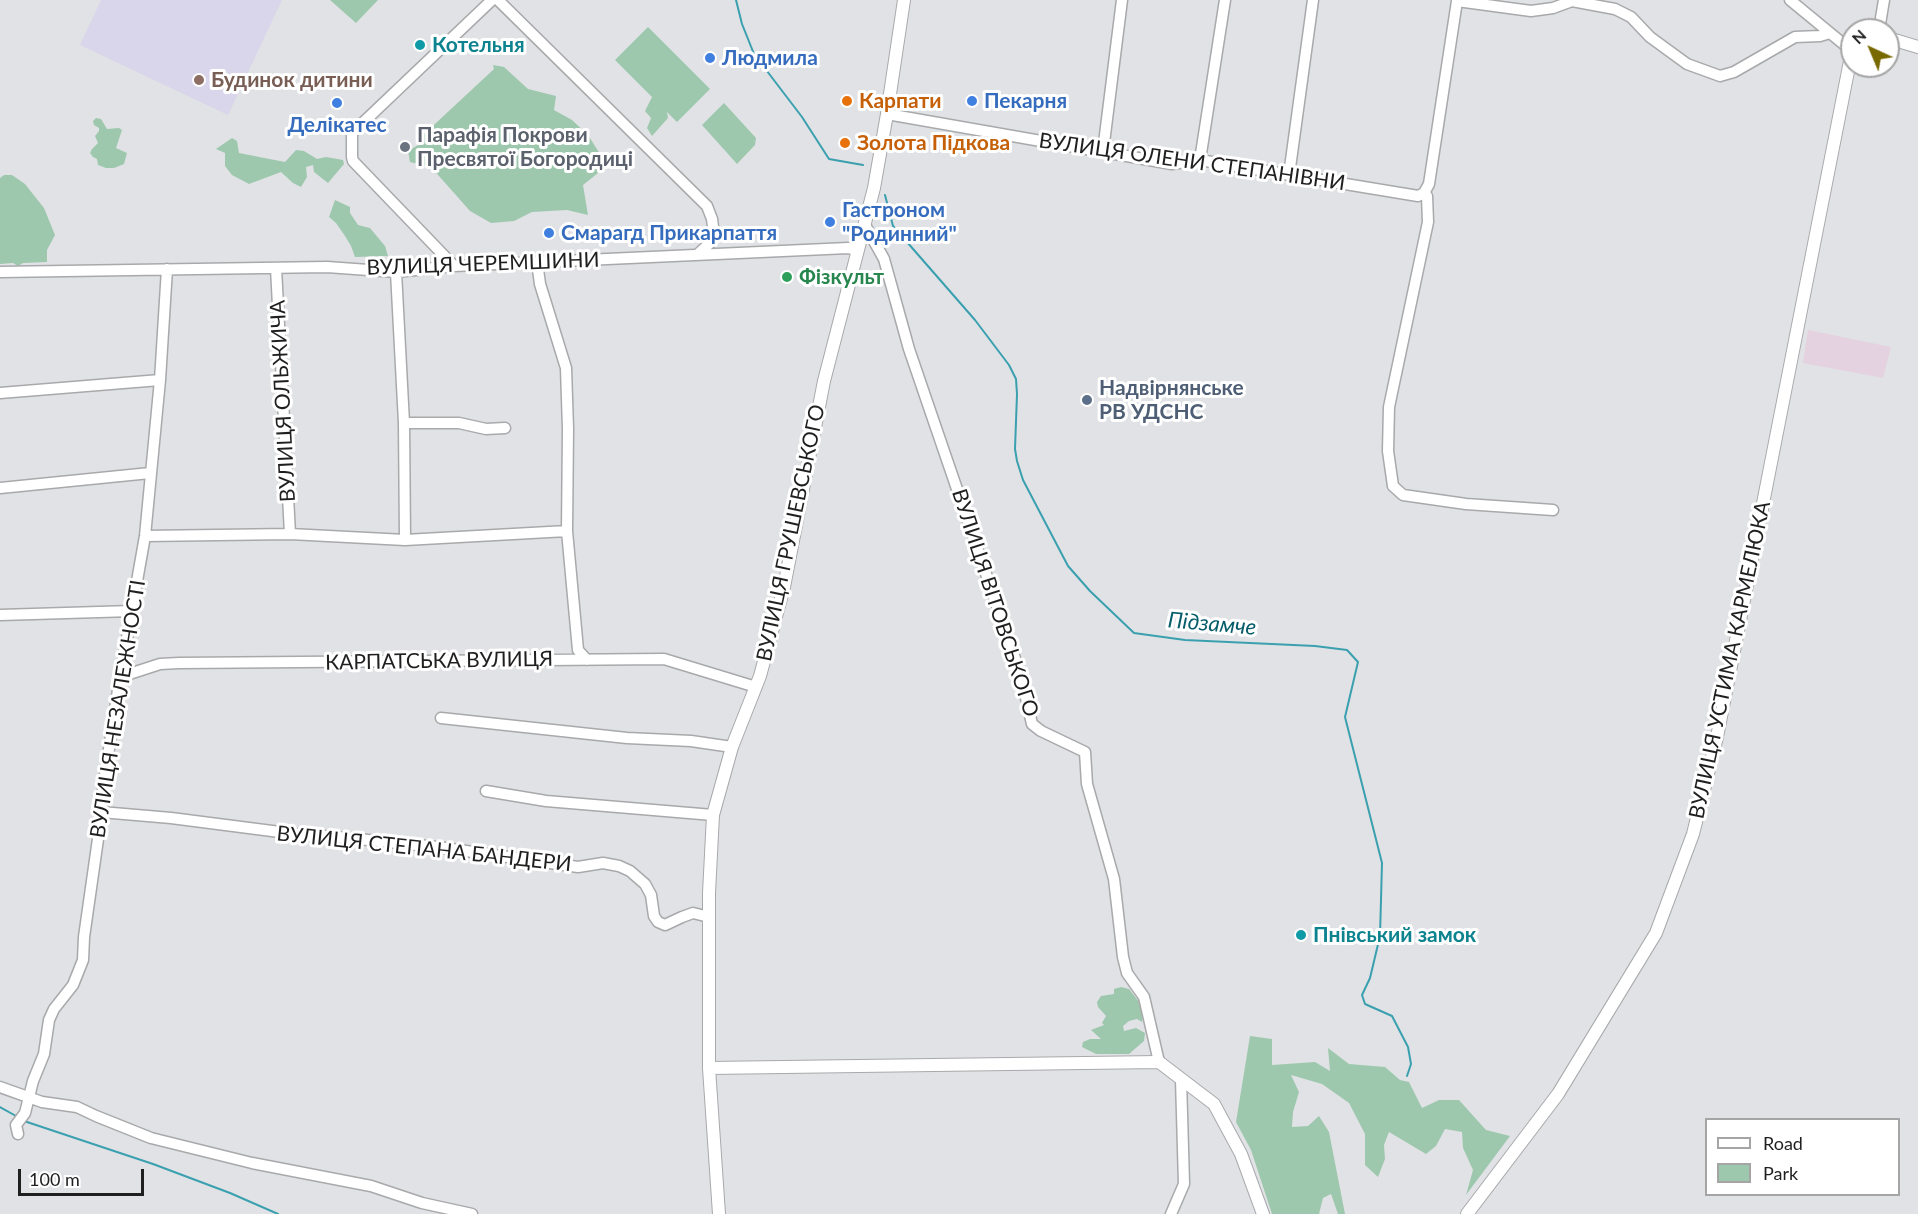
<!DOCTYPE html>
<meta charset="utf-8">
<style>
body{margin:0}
#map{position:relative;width:1918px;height:1214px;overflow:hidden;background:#e1e2e5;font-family:Lato,sans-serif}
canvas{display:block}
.legend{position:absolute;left:1705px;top:1118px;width:195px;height:78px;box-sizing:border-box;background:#fff;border:2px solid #a5a5a6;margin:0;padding:8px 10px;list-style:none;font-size:18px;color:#1f1f20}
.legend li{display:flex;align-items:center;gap:12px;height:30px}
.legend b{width:30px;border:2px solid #a5a5a6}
.north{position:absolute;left:1840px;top:18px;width:60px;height:60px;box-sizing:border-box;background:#fff;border:2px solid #a5a5a6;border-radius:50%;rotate:316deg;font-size:16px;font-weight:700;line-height:24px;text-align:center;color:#1f1f20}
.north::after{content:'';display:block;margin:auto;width:21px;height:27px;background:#786a01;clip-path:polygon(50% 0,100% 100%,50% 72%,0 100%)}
.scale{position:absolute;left:18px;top:1169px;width:126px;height:27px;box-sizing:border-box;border:3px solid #1f1f20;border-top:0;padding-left:8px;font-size:18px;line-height:21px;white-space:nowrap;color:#1f1f20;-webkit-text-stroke:4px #fff;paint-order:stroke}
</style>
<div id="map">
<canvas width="1918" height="1214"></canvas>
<ul class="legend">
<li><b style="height:8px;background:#fff"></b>Road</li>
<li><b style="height:16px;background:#9ec8ae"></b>Park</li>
</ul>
<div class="north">N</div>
<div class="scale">100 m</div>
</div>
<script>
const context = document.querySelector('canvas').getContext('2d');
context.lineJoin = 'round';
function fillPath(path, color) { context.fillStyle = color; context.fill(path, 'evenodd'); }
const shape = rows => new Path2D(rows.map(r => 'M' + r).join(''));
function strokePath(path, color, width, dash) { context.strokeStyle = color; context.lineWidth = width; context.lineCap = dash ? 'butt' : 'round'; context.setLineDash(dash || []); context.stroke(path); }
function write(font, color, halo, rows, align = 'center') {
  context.font = font + ' Lato,sans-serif'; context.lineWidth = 6; context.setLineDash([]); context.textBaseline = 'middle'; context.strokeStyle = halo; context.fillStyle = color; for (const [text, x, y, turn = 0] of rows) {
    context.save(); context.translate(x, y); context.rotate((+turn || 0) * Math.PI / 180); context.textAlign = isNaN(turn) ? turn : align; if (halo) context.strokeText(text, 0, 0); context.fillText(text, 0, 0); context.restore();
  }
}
fillPath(shape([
 [1808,330,1891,347,1883,378,1803,363]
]), '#e5d2e1');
fillPath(shape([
 [101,0,282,0,228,115,80,45]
]), '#d9d5eb');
fillPath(shape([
 [330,0,378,0,356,23],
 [648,27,710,89,677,122,667,112,668,118,652,136,647,128,651,118,645,111,652,97,615,60],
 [493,65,504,67,528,89,556,96,554,110,572,120,588,135,602,157,598,173,583,185,588,215,567,210,532,212,514,221,491,223,470,211,431,167,410,162,408,151,420,144,422,136,494,69],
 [724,103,756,138,755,145,737,164,702,125],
 [96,118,101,119,107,129,119,128,122,130,116,148,127,153,124,164,114,168,106,168,98,165,97,159,93,157,90,153,92,149,98,143,95,136,99,131,99,128,94,125,93,121],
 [232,138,237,141,239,153,285,162,296,150,304,151,317,159,326,157,343,160,344,164,328,183,314,172,313,165,306,167,307,177,301,187,293,183,281,172,249,184,232,175,225,166,225,153,216,149],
 [4,175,12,175,25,184,44,208,55,235,47,250,47,262,23,263,18,266,13,263,0,264,0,178],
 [335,200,350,207,350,213,358,225,370,228,385,246,388,256,355,257,351,246,345,236,336,223,329,217],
 [1121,987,1129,989,1140,1003,1140,1007,1143,1015,1142,1022,1137,1019,1129,1021,1123,1026,1124,1031,1136,1028,1145,1033,1144,1041,1129,1054,1096,1054,1082,1047,1083,1042,1090,1039,1101,1039,1091,1030,1104,1025,1102,1023,1106,1016,1098,1007,1097,1002,1101,996,1114,994,1114,989],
 [1250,1036,1272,1039,1272,1065,1315,1062,1330,1071,1328,1048,1349,1064,1385,1067,1400,1080,1409,1082,1422,1108,1439,1100,1459,1100,1486,1130,1510,1136,1466,1195,1473,1170,1463,1148,1462,1132,1445,1129,1436,1146,1426,1154,1389,1132,1384,1145,1385,1159,1378,1177,1365,1165,1365,1134,1349,1103,1322,1084,1291,1075,1299,1092,1293,1112,1292,1127,1308,1126,1319,1116,1329,1132,1345,1214,1338,1214,1331,1194,1323,1198,1319,1214,1272,1214,1251,1150,1236,1122]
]), '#9ec8ae');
strokePath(shape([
 [736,0,742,24,754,54,802,117,829,159,863,165],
 [885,195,893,226,975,320,1009,365,1016,379,1017,394,1015,449,1017,461,1023,480,1068,566,1090,591,1134,633,1185,640,1315,646,1347,650,1358,662,1345,717,1382,863,1380,936,1370,978,1362,995,1365,1004,1392,1016,1408,1047,1411,1064,1407,1076],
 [0,1107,16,1116],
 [24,1121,153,1164,230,1193,278,1214]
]), '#3aa0af', 2);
const minor = shape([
 [498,0,707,206,712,219,714,234,710,243,697,255],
 [1790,0,1852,51],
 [1879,30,1884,0],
 [887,114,1172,164,1200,160,1418,196,1424,193,1429,184,1457,1,1531,11,1553,8,1572,1,1615,9,1631,17,1650,37,1687,64,1720,76,1734,72,1795,37,1820,36,1830,33],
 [1103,151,1122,0],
 [1200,160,1225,0],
 [1289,175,1313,0],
 [1427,196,1428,222,1389,407,1388,451,1393,486,1403,495,1466,504,1553,510],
 [865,225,884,259,909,349,1021,676,1032,724,1041,731,1085,752,1087,784,1114,879,1123,957,1127,973,1144,997,1159,1062],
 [537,262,540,284,566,368,568,429,567,531,578,650,587,660],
 [454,266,353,161,352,157,352,133,492,0],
 [276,268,290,534],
 [0,272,327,267,396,272,454,266,848,248,858,250],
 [396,272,404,423,405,540],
 [0,393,160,380],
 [404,423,459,423,486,429,505,428],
 [0,488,150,473],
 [145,536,290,534,405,540,567,531],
 [0,615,132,611],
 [120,677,160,664,179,663,664,659,756,687],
 [441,718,627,738,691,741,732,747],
 [486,791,546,801,713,815],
 [101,812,171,818,311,836,328,836,438,847,578,867,603,863,619,866,630,871,645,884,651,895,654,916,658,922,665,925,682,917,693,913,709,917],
 [0,1087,42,1102,77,1107,96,1116,151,1138,252,1163,371,1186,422,1203,472,1214],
 [18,1134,16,1125,25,1113,33,1081,44,1054,49,1020,54,1009,73,985,83,960,84,937,101,818,103,788,120,677,145,536,160,380,167,269],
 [1171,1214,1184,1184,1181,1079]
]);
const tertiary = shape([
 [1888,38,1918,47],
 [709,1068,1159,1062,1214,1104,1241,1154,1263,1214],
 [719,1214,709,1068,709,893,713,815,732,747,760,676,784,587,824,381,874,188,887,114,904,0],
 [1467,1214,1558,1094,1656,933,1693,834,1717,737,1731,666,1852,51]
]);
strokePath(minor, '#a8a9ab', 13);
strokePath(tertiary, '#a8a9ab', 14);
strokePath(minor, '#fff', 10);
strokePath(tertiary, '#fff', 12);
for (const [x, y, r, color] of [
 [420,45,6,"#0f9aa8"],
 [710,58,6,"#3f7fe0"],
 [199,80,6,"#8d6e63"],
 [847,101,6,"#e8710a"],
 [972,101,6,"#3f7fe0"],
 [337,103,6,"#3f7fe0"],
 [845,143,6,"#e8710a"],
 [405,147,6,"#6b7280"],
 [830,222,6,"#3f7fe0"],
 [549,233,6,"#3f7fe0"],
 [787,277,6,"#2e9e5b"],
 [1087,400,6,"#5c6f8a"],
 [1301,935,6,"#0f9aa8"]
]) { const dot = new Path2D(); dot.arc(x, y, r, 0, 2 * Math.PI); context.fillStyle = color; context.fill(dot); strokePath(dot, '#fff', 2); }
write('bold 21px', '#0d838f', '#fff', [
 ["Котельня",432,45],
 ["Пнівський замок",1313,935]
], 'left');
write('bold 21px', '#366cbe', '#fff', [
 ["Людмила",722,58],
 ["Пекарня",984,101],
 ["Делікатес",337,125,"center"],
 ["Гастроном",842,210],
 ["\"Родинний\"",842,234],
 ["Смарагд Прикарпаття",561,233]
], 'left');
write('bold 21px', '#785e54', '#fff', [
 ["Будинок дитини",211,80]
], 'left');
write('bold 21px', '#c56008', '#fff', [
 ["Карпати",859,101],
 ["Золота Підкова",857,143]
], 'left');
write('bold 21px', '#5b616d', '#fff', [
 ["Парафія Покрови",417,135],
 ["Пресвятої Богородиці",417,159]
], 'left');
write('21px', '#1f1f20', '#fff', [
 ["ВУЛИЦЯ ОЛЕНИ СТЕПАНІВНИ",1192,162,8],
 ["ВУЛИЦЯ ЧЕРЕМШИНИ",483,264,-2],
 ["ВУЛИЦЯ ОЛЬЖИЧА",283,401,-93],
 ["ВУЛИЦЯ ГРУШЕВСЬКОГО",791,533,-78],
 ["ВУЛИЦЯ ВІТОВСЬКОГО",995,603,72],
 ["ВУЛИЦЯ УСТИМА КАРМЕЛЮКА",1730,660,-78],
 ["КАРПАТСЬКА ВУЛИЦЯ",439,661,-1],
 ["ВУЛИЦЯ НЕЗАЛЕЖНОСТІ",118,709,-81],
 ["ВУЛИЦЯ СТЕПАНА БАНДЕРИ",424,849,6]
]);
write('bold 21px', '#27864d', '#fff', [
 ["Фізкульт",799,277]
], 'left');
write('bold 21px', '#4e5e75', '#fff', [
 ["Надвірнянське",1099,388],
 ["РВ УДСНС",1099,412]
], 'left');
write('italic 22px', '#045d69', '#fff', [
 ["Підзамче",1212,624,5]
]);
</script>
